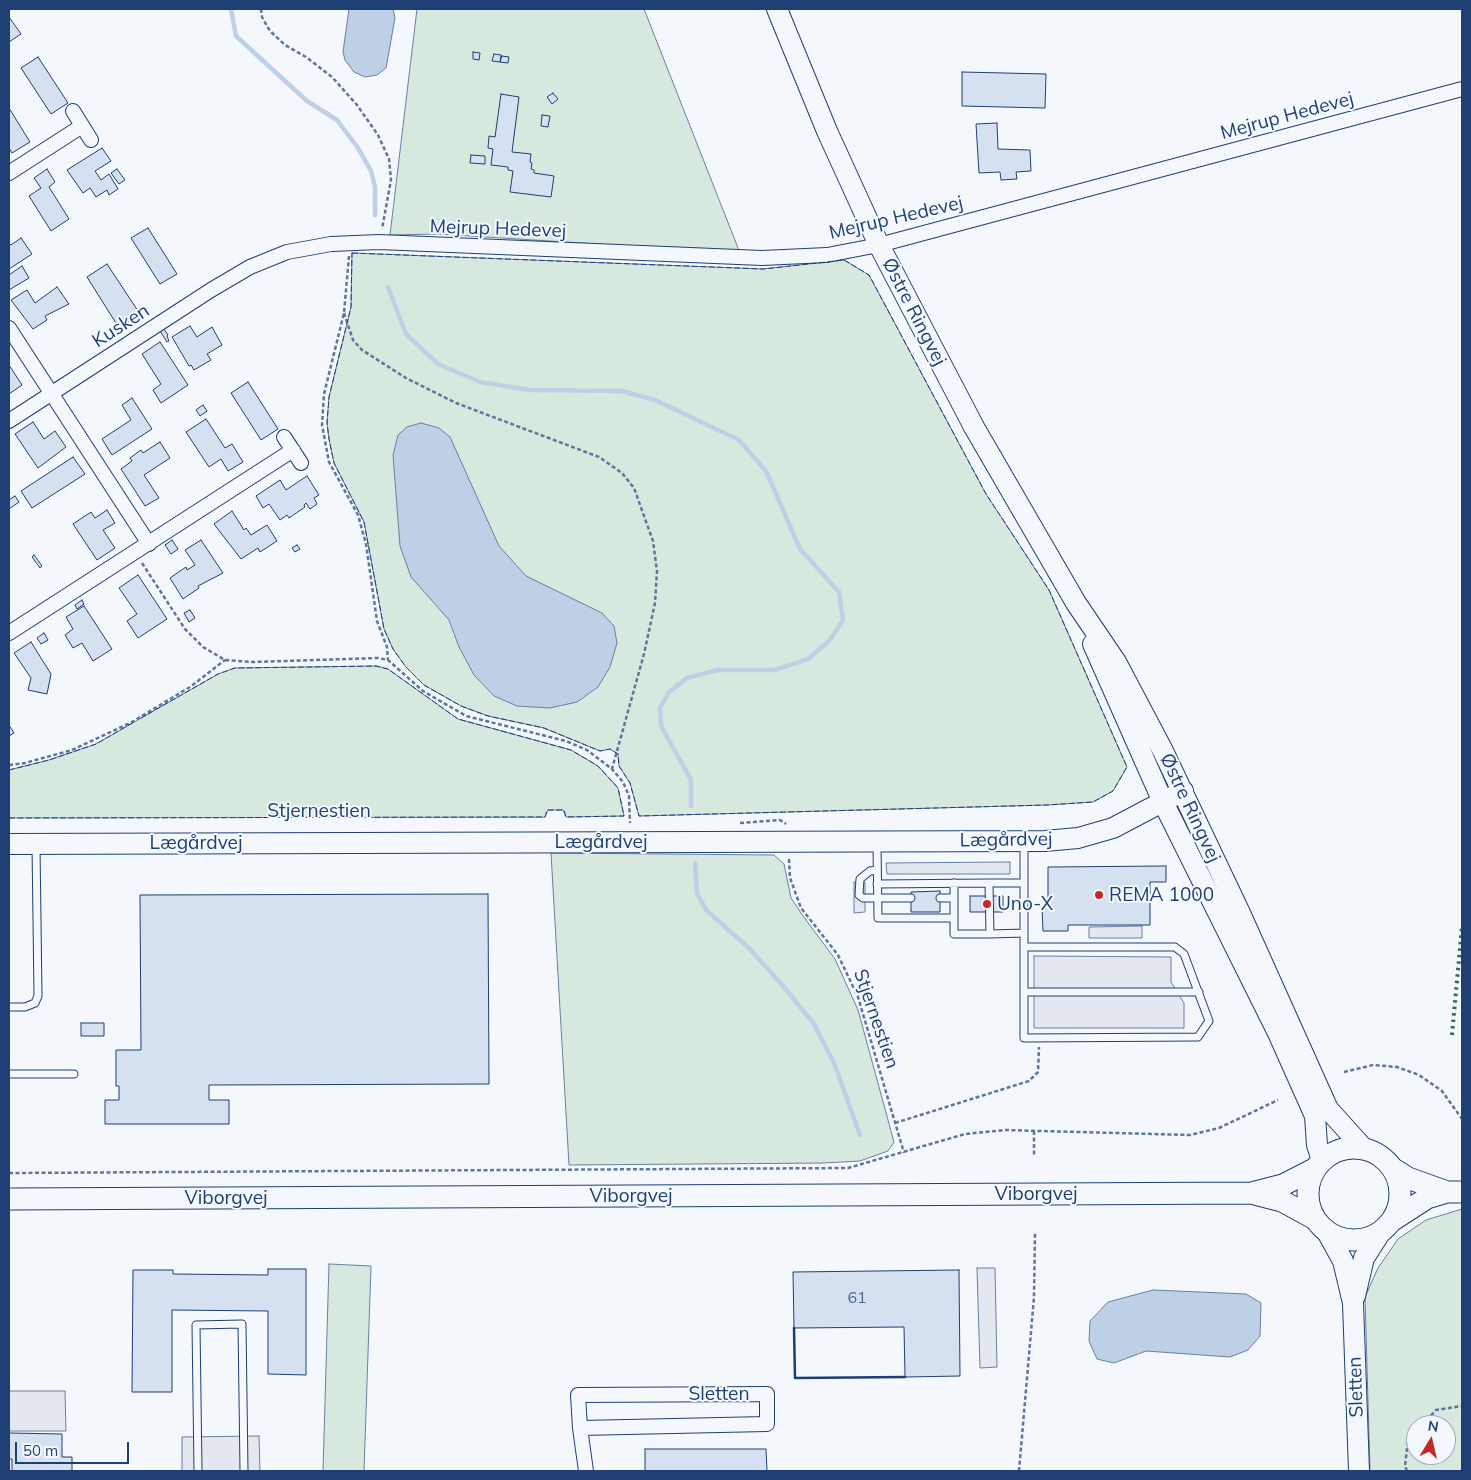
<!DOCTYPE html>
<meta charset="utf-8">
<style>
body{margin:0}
#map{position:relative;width:1471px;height:1480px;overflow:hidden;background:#f4f7fb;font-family:Mulish,sans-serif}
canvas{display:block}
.frame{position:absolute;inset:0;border:10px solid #1d3f73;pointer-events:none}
.north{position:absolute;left:1406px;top:1415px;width:50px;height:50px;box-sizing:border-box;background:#f4f7fb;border:1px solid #9eadc5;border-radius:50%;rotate:9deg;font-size:14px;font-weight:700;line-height:20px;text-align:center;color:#1d3f73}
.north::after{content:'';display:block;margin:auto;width:18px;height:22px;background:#c62828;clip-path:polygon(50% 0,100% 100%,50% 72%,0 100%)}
.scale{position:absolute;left:15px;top:1442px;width:114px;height:22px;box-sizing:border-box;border:2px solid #1d3f73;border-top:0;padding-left:6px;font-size:15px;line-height:18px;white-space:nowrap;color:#1d3f73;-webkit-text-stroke:4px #f4f7fb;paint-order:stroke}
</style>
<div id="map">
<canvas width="1471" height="1480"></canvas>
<div class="frame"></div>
<div class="north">N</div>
<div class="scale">50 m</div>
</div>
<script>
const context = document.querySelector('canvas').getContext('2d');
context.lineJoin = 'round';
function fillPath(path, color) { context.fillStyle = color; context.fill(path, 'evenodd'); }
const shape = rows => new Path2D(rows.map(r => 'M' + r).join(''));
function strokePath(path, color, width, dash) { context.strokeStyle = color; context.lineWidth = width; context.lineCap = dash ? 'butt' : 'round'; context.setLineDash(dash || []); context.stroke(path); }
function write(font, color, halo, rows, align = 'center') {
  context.font = font + ' Mulish,sans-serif'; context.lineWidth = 4; context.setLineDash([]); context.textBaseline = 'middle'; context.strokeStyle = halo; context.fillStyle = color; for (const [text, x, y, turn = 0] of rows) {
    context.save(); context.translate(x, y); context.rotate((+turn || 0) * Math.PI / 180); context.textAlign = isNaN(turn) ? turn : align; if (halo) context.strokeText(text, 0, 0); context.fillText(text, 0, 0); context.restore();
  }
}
const green = shape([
 [417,9,644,9,740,253,438,234,390,235,417,9],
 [352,253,763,269,844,260,869,275,986,494,1049,590,1127,767,1113,791,1093,802,1047,805,639,816,630,783,619,766,618,754,610,749,600,751,544,728,488,716,461,706,424,685,406,667,393,649,384,629,364,522,334,463,329,439,327,423,329,397,351,307,352,253],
 [376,666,388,669,458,719,571,750,598,766,618,788,624,816,566,817,563,810,548,810,545,817,9,818,9,770,49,760,96,744,218,674,235,668,376,666],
 [551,853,774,855,784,864,791,898,803,916,835,959,858,1010,894,1142,888,1151,860,1161,823,1163,569,1165,551,853],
 [1462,1209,1462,1471,1370,1471,1365,1297,1378,1268,1398,1239,1426,1220,1462,1209],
 [1416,1425,1446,1425,1446,1455,1416,1455,1416,1425],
 [329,1264,371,1266,364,1471,323,1471,329,1264]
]);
fillPath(green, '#d7e8df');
strokePath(green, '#687fa3', 1);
const parking = shape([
 [1010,862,1010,874,887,874,886,863,1010,862],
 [854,882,865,882,865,912,854,913,854,882],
 [1142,926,1142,938,1089,938,1089,927,1142,926],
 [1034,956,1171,957,1171,982,1184,1003,1184,1028,1034,1028,1034,956],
 [977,1268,995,1268,997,1367,980,1368,977,1268],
 [9,1391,65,1391,66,1431,9,1431,9,1391],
 [259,1436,260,1471,182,1471,182,1437,259,1436]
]);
fillPath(parking, '#e3e8f0');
strokePath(parking, '#687fa3', 1);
const water = shape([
 [349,9,393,9,395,18,386,68,377,75,365,77,354,72,345,60,343,52,349,9],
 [421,423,439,428,450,437,499,546,526,576,602,613,614,626,617,643,610,667,598,687,577,702,550,708,517,706,494,696,474,675,459,647,449,620,411,577,400,546,393,455,398,435,407,427,421,423],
 [1153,1290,1246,1294,1261,1303,1260,1336,1248,1350,1230,1357,1146,1351,1114,1363,1097,1359,1089,1341,1090,1321,1108,1302,1153,1290]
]);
fillPath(water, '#bed0e5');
strokePath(water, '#687fa3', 1);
strokePath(shape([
 [231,9,236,36,307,101,337,120,358,148,371,171,375,187,375,215],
 [388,287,406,334,438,364,480,382,530,390,622,391,655,400,739,440,766,471,800,549,839,592,843,620,830,640,808,659,775,670,718,670,687,678,669,692,660,708,661,726,691,780,691,806],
 [695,863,697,893,706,910,750,949,784,987,814,1024,834,1063,860,1135]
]), '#bed0e5', 4.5);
const building = shape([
 [9,17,21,34,9,42,9,17],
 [473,52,480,53,479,60,473,59,473,52],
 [494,54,501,55,500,62,492,61,494,54],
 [502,56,509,57,508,63,500,62,502,56],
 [38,57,68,103,51,114,21,68,38,57],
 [962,72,1046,74,1045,108,962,106,962,72],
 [553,93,558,99,552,104,547,97,553,93],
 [501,94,519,97,512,152,531,154,530,162,532,163,531,169,534,170,534,173,554,176,551,197,510,192,513,171,508,170,508,167,491,165,493,149,488,148,489,136,495,137,501,94],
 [9,108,30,142,12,153,9,148,9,108],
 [542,115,550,116,548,127,541,126,542,115],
 [997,123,998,149,1030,150,1031,171,1016,172,1017,179,1001,180,1000,172,979,173,976,124,997,123],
 [102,148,111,161,95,171,101,180,109,174,118,189,109,195,107,190,96,197,90,188,83,193,67,170,102,148],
 [471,155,485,156,485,164,470,163,471,155],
 [47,169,55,182,49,187,69,219,51,231,29,196,41,188,34,178,47,169],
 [117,169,125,180,119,184,111,173,117,169],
 [148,228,177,274,160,284,131,238,148,228],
 [21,238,32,254,9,269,9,243,11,245,21,238],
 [107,264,140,314,119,328,87,277,107,264],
 [22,266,29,278,9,290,9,275,22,266],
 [57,287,69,304,45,316,47,320,33,329,11,300,27,290,35,303,57,287],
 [190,326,197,337,212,327,222,345,207,354,211,360,194,370,191,365,189,366,172,337,190,326],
 [164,329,168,335,167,336,169,341,167,342,160,331,164,329],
 [160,342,188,385,161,403,153,390,161,384,142,354,160,342],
 [9,365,22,385,9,394,9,365],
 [248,382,278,429,261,440,231,393,248,382],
 [132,398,152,429,112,455,102,439,131,420,122,405,132,398],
 [203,405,207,411,200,416,196,410,203,405],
 [206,419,225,448,232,444,243,462,228,471,221,459,209,467,186,432,206,419],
 [33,422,44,439,55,431,66,447,38,468,15,434,33,422],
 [160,442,170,458,144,475,159,498,145,506,121,469,132,461,130,458,141,450,143,453,160,442],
 [73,457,85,474,32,508,21,491,73,457],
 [307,476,319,495,314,498,317,504,310,509,306,503,304,505,305,507,289,518,287,515,280,520,269,504,263,508,256,496,280,480,286,490,307,476],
 [15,496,19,502,9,509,9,500,15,496],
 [107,510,115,523,103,530,115,548,97,560,73,524,91,512,95,518,107,510],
 [232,511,244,530,246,528,251,535,267,525,277,541,260,552,258,548,241,559,214,524,232,511],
 [172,540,178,549,171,554,165,545,172,540],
 [201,540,223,573,198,586,199,588,183,599,170,578,186,567,187,570,195,565,185,550,201,540],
 [297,545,300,549,295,552,292,548,297,545],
 [34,555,42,566,40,568,32,557,34,555],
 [138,575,167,619,138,638,127,621,137,614,119,588,138,575],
 [82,600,84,604,77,609,75,605,82,600],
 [84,606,112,649,93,661,82,643,73,648,65,635,73,629,66,617,84,606],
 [190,610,195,618,189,622,184,613,190,610],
 [44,633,48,640,41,644,37,638,44,633],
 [31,642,51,674,47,694,28,690,31,678,14,653,31,642],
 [9,725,14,733,9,736,9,725],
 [1166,866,1166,882,1150,882,1150,925,1068,925,1068,931,1043,931,1042,907,1048,907,1048,867,1166,866],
 [940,891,940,912,911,912,911,892,940,891],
 [488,894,489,1084,209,1085,209,1100,229,1100,229,1124,105,1124,105,1100,119,1100,119,1086,116,1086,116,1050,141,1050,140,895,488,894],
 [970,896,1003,896,1003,912,970,912,970,896],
 [81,1023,104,1023,104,1036,81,1036,81,1023],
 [268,1269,306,1269,306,1375,268,1374,268,1311,172,1310,172,1392,132,1392,133,1270,173,1270,173,1274,268,1275,268,1269],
 [959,1270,960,1376,905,1377,904,1327,794,1328,793,1272,959,1270],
 [9,1433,62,1434,62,1457,72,1457,72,1471,12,1471,12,1459,9,1459,9,1433],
 [645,1449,766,1449,767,1471,645,1471,645,1449]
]);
fillPath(building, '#d5e0f0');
strokePath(building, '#1d3f73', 1);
const lane = shape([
 [877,844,878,918,954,918,954,883],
 [877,870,870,871,860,879,859,895,863,898,911,898],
 [989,883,1024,883],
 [877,884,989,883,990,934,954,934,954,918],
 [940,898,954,898],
 [990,934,1024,933],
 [1024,947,1175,947,1184,954,1209,1021,1198,1037,1024,1038,1024,844],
 [1024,992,1199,992],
 [9,1007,25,1007,35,1003,38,996,36,846],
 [9,1074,74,1074],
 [198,1471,196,1325,242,1324,244,1471]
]);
const street = shape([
 [73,111,91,140],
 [9,173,82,126],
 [9,328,149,544],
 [9,421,211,290,250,267,287,252,331,244,379,242,762,258,827,255,879,245,1462,89],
 [284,437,301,463],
 [9,633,293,450],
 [580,1428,767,1424,767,1394,578,1395,580,1428,586,1471]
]);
const secondary = shape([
 [777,9,827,131,879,245,974,427,1076,603,1116,662,1163,751,1240,913,1328,1109,1364,1149],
 [1093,644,1163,802,1278,1033,1315,1116,1317,1145,1322,1160],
 [9,844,1045,841,1078,838,1113,828,1183,791],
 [1327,1232,1343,1261,1353,1303,1359,1471],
 [1355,1296,1364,1258,1380,1233]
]);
const primary = shape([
 '1308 1194a46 46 0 1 1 92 0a46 46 0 1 1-92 0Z',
 [1392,1168,1408,1178,1447,1192],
 [1255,1194,1282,1201,1315,1219],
 [9,1199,1252,1193,1283,1185,1316,1168],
 [1393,1220,1427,1198,1447,1192,1462,1192]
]);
strokePath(lane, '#1d3f73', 9);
strokePath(street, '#1d3f73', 16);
strokePath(secondary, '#1d3f73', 22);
strokePath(primary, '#1d3f73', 23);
strokePath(shape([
 [261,9,262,17,270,31,285,45,306,57,332,77,357,105,378,135,389,159,391,180,382,229],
 [349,256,344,313,324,394,322,425,329,462,358,515,366,544,377,621,387,647,388,660],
 [344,313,353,340,362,350,406,378,456,403,599,457,622,473,634,488,653,541,657,571,655,603,644,654,612,769],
 [142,563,185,629,203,647,225,660,253,662,378,658,388,660,423,691,466,716,566,741,587,750,612,769,623,782,629,796,630,823],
 [9,765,25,763,72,750,132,722,190,687,225,660],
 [740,823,780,820,786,824],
 [789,859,790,878,801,908,838,955,858,997,904,1153],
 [1344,1072,1373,1065,1397,1067,1419,1075,1442,1091,1462,1119],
 [895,1123,1029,1081,1038,1072,1039,1047],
 [1034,1131,1034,1156],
 [9,1173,848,1168,965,1134,1005,1130,1190,1135,1219,1128,1278,1100],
 [1422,1425,1436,1410,1462,1406],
 [1019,1471,1034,1297,1035,1232],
 [1407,1471,1405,1466,1408,1440,1416,1432]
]), '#5e769c', 2.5, [4, 2.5]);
strokePath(lane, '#f4f7fb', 7);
strokePath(street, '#f4f7fb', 14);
strokePath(secondary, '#f4f7fb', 20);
strokePath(primary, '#f4f7fb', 21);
strokePath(shape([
 [1452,1035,1462,926]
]), '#2c6c60', 4, [2.5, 4]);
strokePath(shape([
 [352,253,763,269,844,260,869,275,986,494,1049,590,1127,767,1113,791,1093,802,1047,805,639,816,630,783,619,766,618,754,610,749,600,751,544,728,488,716,461,706,424,685,406,667,393,649,384,629,364,522,334,463,329,439,327,423,329,397,351,307,352,253],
 [9,770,49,760,96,744,134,722],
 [9,818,545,817,547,810,564,810,566,817,624,816,618,788,598,766,571,750,458,719,388,669,376,666,235,668,218,674,141,718]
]), '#1d3f73', 1, [6, 2.5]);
strokePath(shape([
 [794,1328,795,1378,905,1377]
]), '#1d3f73', 2.5);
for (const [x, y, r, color] of [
 [1099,895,5,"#c62828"],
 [987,904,5,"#c62828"]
]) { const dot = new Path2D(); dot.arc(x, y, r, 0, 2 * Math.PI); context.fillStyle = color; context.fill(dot); strokePath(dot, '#f4f7fb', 2); }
write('16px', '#4b6792', null, [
 ["61",857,1298]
]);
write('19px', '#1d3f73', '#f4f7fb', [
 ["Mejrup Hedevej",1287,116,-15],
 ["Mejrup Hedevej",896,218,-13],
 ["Mejrup Hedevej",498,229,2],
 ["Østre Ringvej",914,312,63],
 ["Kusken",121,326,-33],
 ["Østre Ringvej",1190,808,65],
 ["Stjernestien",319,811],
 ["Lægårdvej",1006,840,-1],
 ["Lægårdvej",601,842],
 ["Lægårdvej",196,843],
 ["Stjernestien",876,1019,71],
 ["Viborgvej",1036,1194],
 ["Viborgvej",631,1196],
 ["Viborgvej",226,1198],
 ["Sletten",1356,1387,-92],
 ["Sletten",719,1394]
]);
write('19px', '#1d3f73', '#f4f7fb', [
 ["REMA 1000",1109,895],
 ["Uno-X",997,904]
], 'left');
</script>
